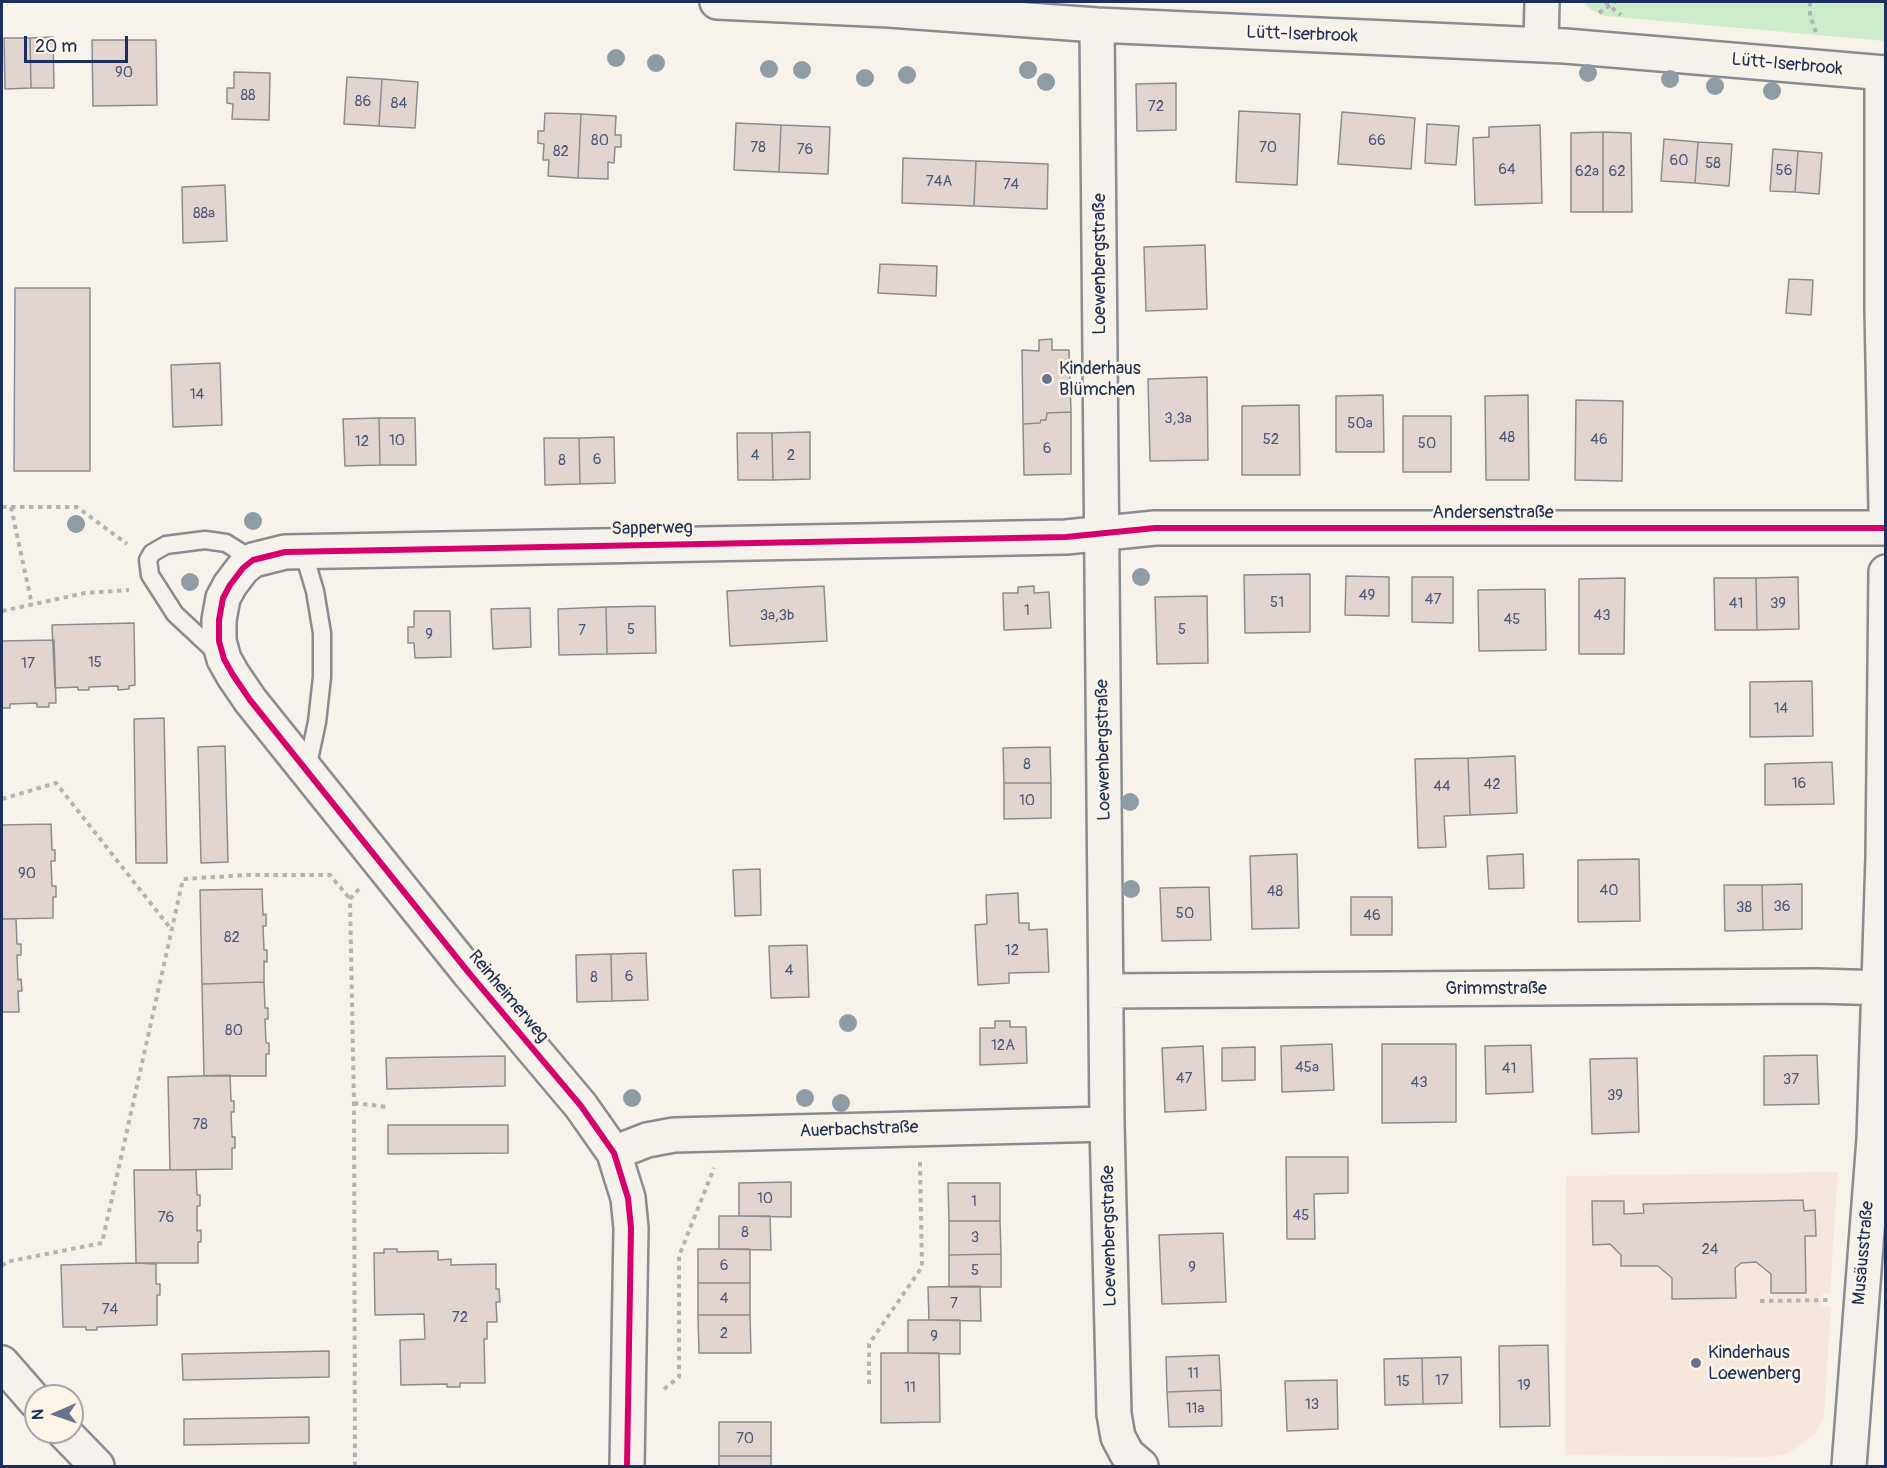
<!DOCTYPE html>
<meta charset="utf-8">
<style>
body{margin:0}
#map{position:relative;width:1887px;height:1468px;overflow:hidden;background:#f7f3ea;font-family:Pangolin,sans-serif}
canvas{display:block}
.frame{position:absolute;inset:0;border:3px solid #1b2f5e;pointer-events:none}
.north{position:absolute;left:24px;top:1384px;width:60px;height:60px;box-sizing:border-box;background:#fcf5e5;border:2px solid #a2a6af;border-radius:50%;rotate:268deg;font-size:16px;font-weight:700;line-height:24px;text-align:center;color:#1b2f5e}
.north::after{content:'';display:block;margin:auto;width:21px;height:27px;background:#68748f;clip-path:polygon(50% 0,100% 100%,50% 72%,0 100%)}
.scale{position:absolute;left:24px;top:36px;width:104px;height:27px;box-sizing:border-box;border:3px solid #1b2f5e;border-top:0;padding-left:8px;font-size:18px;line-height:21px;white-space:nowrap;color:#1b2f5e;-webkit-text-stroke:4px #fcf5e5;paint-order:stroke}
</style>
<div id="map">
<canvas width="1887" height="1468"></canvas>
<div class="frame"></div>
<div class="north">N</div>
<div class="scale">20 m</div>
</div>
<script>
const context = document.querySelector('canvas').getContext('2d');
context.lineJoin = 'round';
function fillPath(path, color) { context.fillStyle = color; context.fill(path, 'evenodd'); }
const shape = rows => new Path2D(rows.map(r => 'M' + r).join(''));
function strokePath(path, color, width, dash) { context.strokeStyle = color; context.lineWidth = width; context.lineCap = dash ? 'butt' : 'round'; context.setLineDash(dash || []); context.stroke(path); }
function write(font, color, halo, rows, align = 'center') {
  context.font = font + ' Pangolin,sans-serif'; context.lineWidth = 5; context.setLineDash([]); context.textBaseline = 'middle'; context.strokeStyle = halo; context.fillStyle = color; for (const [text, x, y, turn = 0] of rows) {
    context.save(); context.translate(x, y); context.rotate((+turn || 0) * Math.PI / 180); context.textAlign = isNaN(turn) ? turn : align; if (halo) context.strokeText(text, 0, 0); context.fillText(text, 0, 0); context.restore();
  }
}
fillPath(shape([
 [1838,1172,1830,1294,1822,1294,1822,1306,1831,1307,1824,1418,1815,1435,1787,1454,1770,1457,1565,1455,1566,1176]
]), '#f6e7dd');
fillPath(shape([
 [1583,2,1885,2,1885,41,1605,16,1590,9]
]), '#cdecc9');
const building = shape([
 [53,37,54,88,31,88,30,38,53,37],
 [4,38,30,38,31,88,5,89,4,38],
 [92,40,156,40,157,105,93,106,92,40],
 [234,72,270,73,269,120,232,119,233,104,227,103,227,88,234,88,234,72],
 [347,77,382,79,379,126,344,124,347,77],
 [382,79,418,82,415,128,379,126,382,79],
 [1176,83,1176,130,1137,131,1136,84,1176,83],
 [1239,111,1300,114,1297,185,1236,182,1239,111],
 [1342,112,1415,118,1411,169,1338,164,1342,112],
 [545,113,581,114,578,178,548,176,549,160,543,160,544,144,538,143,538,131,544,131,545,113],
 [581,114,616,116,615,135,621,135,621,147,615,147,614,163,608,162,608,179,578,178,581,114],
 [736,123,781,125,779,172,734,170,736,123],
 [1427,124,1459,126,1456,165,1425,163,1427,124],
 [781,125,830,127,828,174,779,172,781,125],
 [1540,125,1542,203,1475,205,1473,138,1489,137,1489,127,1540,125],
 [1603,132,1603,212,1571,212,1571,133,1603,132],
 [1603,132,1631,133,1632,212,1603,212,1603,132],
 [1664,139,1698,142,1695,183,1661,181,1664,139],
 [1698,142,1732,144,1729,186,1695,183,1698,142],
 [1773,149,1798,151,1795,192,1770,191,1773,149],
 [1798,151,1822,153,1819,194,1795,192,1798,151],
 [903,158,976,161,974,206,902,203,903,158],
 [976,161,1048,164,1047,209,974,206,976,161],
 [225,185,227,241,183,243,182,187,225,185],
 [1205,245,1207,309,1146,311,1144,247,1205,245],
 [880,264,937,266,936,296,878,293,880,264],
 [1789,279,1813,280,1811,315,1786,313,1789,279],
 [15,288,90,288,90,471,14,471,15,288],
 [1052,339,1052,350,1069,350,1071,412,1047,413,1046,420,1041,420,1040,423,1023,424,1022,350,1039,351,1039,340,1052,339],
 [220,363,222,425,173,427,171,365,220,363],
 [1207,377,1208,460,1150,461,1148,379,1207,377],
 [1383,395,1384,452,1336,452,1336,396,1383,395],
 [1528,395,1529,480,1486,480,1485,396,1528,395],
 [1576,400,1623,401,1622,481,1575,480,1576,400],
 [1299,405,1300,475,1242,475,1242,406,1299,405],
 [1071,412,1071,474,1024,475,1023,424,1040,423,1041,420,1046,420,1047,413,1071,412],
 [1403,416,1451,416,1451,472,1403,472,1403,416],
 [379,418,415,418,416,465,380,465,379,418],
 [379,418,380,465,345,466,343,419,379,418],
 [810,432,810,479,773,480,772,433,810,432],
 [737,433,772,433,773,480,738,480,737,433],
 [614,437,615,483,580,484,579,438,614,437],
 [544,438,579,438,580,484,545,485,544,438],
 [1310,574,1310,632,1245,633,1244,575,1310,574],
 [1346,576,1389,577,1389,616,1345,615,1346,576],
 [1412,577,1453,577,1453,623,1412,622,1412,577],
 [1798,577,1799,629,1757,630,1756,578,1798,577],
 [1625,578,1624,654,1579,654,1579,579,1625,578],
 [1714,578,1756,578,1757,630,1715,630,1714,578],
 [824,586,827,641,730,646,727,591,824,586],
 [1034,586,1034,593,1049,592,1051,628,1004,630,1003,593,1018,593,1018,587,1034,586],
 [1545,589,1546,650,1479,651,1478,590,1545,589],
 [1207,596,1208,663,1157,664,1155,597,1207,596],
 [655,606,656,653,607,654,606,607,655,606],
 [606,607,607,654,559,655,558,609,606,607],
 [530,608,531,647,493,649,491,609,530,608],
 [414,611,450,611,451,657,415,658,414,643,408,643,408,627,414,627,414,611],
 [134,623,135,685,129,686,129,689,118,690,118,686,89,687,89,690,78,690,78,687,55,688,52,625,134,623],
 [54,640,56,703,49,703,49,707,37,707,37,703,10,704,10,708,2,708,2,641,54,640],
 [1812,681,1813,736,1750,737,1750,682,1812,681],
 [164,718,167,863,136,863,134,719,164,718],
 [225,746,228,862,201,863,198,747,225,746],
 [1050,747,1051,783,1004,783,1003,748,1050,747],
 [1515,756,1517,813,1470,815,1468,758,1515,756],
 [1468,758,1470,815,1444,816,1446,847,1418,848,1415,759,1468,758],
 [1832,762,1834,804,1765,805,1765,764,1832,762],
 [1004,783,1051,783,1051,818,1004,819,1004,783],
 [51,824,52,850,55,850,55,861,51,861,52,886,56,886,56,897,53,897,53,918,2,919,2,825,51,824],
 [1297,854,1299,928,1252,929,1250,856,1297,854],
 [1523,854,1524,888,1489,889,1487,856,1523,854],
 [1639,859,1640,921,1578,922,1578,860,1639,859],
 [760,869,761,915,735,916,733,870,760,869],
 [1802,884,1802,929,1763,930,1762,885,1802,884],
 [1724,885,1762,885,1763,930,1725,931,1724,885],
 [1209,887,1211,940,1162,941,1160,888,1209,887],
 [262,889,263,915,266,914,266,926,263,926,264,950,267,950,267,962,264,961,264,982,202,984,200,890,262,889],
 [1018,893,1019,923,1029,923,1029,930,1047,929,1049,972,1009,973,1009,983,978,985,975,925,987,924,986,895,1018,893],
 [1351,897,1392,897,1392,935,1351,935,1351,897],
 [2,919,16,919,17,944,21,944,21,955,17,955,18,980,21,979,22,991,18,991,19,1012,2,1012,2,919],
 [807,945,809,997,771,998,769,946,807,945],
 [646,953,648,1000,612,1001,611,954,646,953],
 [611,954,612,1001,577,1002,576,955,611,954],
 [264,982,265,1008,268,1008,268,1019,265,1019,266,1043,269,1043,269,1054,266,1054,266,1076,204,1076,202,984,264,982],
 [995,1021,1010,1021,1010,1027,1026,1027,1027,1063,980,1065,980,1028,995,1028,995,1021],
 [1332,1044,1334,1090,1282,1092,1281,1046,1332,1044],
 [1382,1044,1456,1044,1456,1122,1382,1123,1382,1044],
 [1531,1045,1533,1092,1486,1094,1485,1046,1531,1045],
 [1203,1046,1206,1110,1165,1112,1162,1048,1203,1046],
 [1255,1047,1255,1080,1222,1081,1222,1048,1255,1047],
 [1817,1055,1819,1104,1764,1105,1764,1056,1817,1055],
 [505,1056,505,1086,387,1089,386,1058,505,1056],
 [1637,1058,1639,1132,1592,1134,1590,1059,1637,1058],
 [230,1075,231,1101,234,1101,234,1112,231,1112,232,1137,235,1137,235,1148,232,1148,232,1169,170,1170,168,1077,230,1075],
 [388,1125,508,1125,508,1153,388,1154,388,1125],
 [1286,1157,1348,1157,1348,1193,1314,1194,1315,1239,1287,1239,1286,1157],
 [134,1170,196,1170,197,1195,200,1195,200,1206,197,1206,197,1231,201,1230,201,1242,198,1242,198,1263,136,1263,134,1170],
 [791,1182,791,1217,739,1216,739,1183,791,1182],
 [948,1183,1000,1183,1000,1221,949,1221,948,1183],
 [1803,1200,1804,1211,1815,1210,1816,1236,1805,1236,1806,1293,1771,1293,1771,1274,1756,1262,1741,1263,1735,1268,1736,1298,1672,1299,1672,1278,1658,1266,1621,1266,1621,1255,1610,1244,1593,1245,1592,1201,1624,1201,1624,1214,1644,1213,1643,1204,1803,1200],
 [719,1216,770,1216,771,1250,719,1249,719,1216],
 [949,1221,1000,1221,1001,1254,949,1255,949,1221],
 [1223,1233,1226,1302,1162,1304,1159,1235,1223,1233],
 [384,1249,397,1249,397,1252,438,1251,438,1260,451,1259,451,1265,496,1264,496,1289,499,1289,500,1302,496,1302,497,1322,487,1322,487,1339,484,1339,485,1383,460,1383,460,1387,447,1387,447,1384,401,1385,400,1340,425,1339,424,1314,375,1315,374,1253,384,1253,384,1249],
 [698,1249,750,1249,750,1283,698,1283,698,1249],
 [1001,1254,1001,1287,949,1287,949,1255,1001,1254],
 [136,1263,156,1264,156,1284,160,1284,160,1295,157,1295,157,1325,97,1327,97,1330,86,1330,86,1327,63,1327,61,1265,136,1263],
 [698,1283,750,1283,750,1315,698,1315,698,1283],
 [980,1286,981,1321,929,1320,928,1287,980,1286],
 [698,1315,750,1315,751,1353,699,1353,698,1315],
 [908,1320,960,1320,960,1354,908,1353,908,1320],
 [1548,1345,1550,1426,1500,1427,1499,1346,1548,1345],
 [329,1351,329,1377,183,1380,182,1354,329,1351],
 [881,1353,939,1353,940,1422,881,1423,881,1353],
 [1219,1355,1221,1390,1167,1392,1166,1357,1219,1355],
 [1461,1357,1462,1403,1423,1404,1422,1358,1461,1357],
 [1422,1358,1423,1404,1385,1405,1384,1359,1422,1358],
 [1337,1380,1338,1429,1287,1431,1285,1381,1337,1380],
 [1221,1390,1222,1426,1169,1427,1167,1392,1221,1390],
 [309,1417,309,1443,184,1445,184,1419,309,1417],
 [719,1422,771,1422,771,1456,719,1456,719,1422],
 [719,1456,771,1456,771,1466,719,1466,719,1456]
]);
fillPath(building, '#e2d5d0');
strokePath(building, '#8a8c91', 1.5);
const service = shape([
 [303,551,315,591,322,633,322,677,317,722,307,769],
 [219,655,175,614,150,575,148,560,152,553,166,545,205,540,226,543,253,560]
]);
const minor = shape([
 [717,2,889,10,1097,25,1565,46,1886,73],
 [1097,25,1107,1124,1114,1414,1118,1437,1127,1454,1141,1466],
 [1541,45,1542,2],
 [1882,73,1882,310,1886,510],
 [1107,991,1817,986,1886,988],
 [614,1153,647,1140,674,1135,1107,1124],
 [2,1363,36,1402],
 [64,1432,97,1466],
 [627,1466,631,1228,628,1198,614,1153,581,1106,469,973,250,700,233,675,224,659,219,641,219,620,223,598,230,585,243,568,253,560,285,552,1066,537,1155,528,1886,528],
 [1849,1466,1874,1139,1883,857,1886,572]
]);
strokePath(service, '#8a8c91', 21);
strokePath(minor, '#8a8c91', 38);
strokePath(shape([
 [1605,2,1621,15],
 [1810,2,1810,16,1816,32],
 [1599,13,1615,2],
 [2,507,77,507,127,544],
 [11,507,32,605],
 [2,611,85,593,129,590],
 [2,799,56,783,171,929],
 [354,1103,388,1107],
 [2,1266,6,1262,102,1243,183,879,247,875,330,875,350,899],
 [1760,1301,1829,1300],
 [869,1384,869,1344,922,1267,920,1162],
 [664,1389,679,1377,679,1256,714,1168],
 [355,1466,354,1103,350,899,359,889]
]), '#b2b3b4', 4, [4.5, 4.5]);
strokePath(service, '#f5f2ec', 16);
strokePath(minor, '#f5f2ec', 33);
strokePath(shape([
 [627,1466,631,1228,628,1198,614,1153,581,1106,469,973,250,700,233,675,224,659,219,641,219,620,223,598,230,585,243,568,253,560,285,552,1066,537,1155,528,1886,528]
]), '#d6006c', 6);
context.fillStyle = '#8e9ca6';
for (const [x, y] of [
 [616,58],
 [656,63],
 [769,69],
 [802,70],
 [1028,70],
 [1588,73],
 [907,75],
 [865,78],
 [1670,79],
 [1046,82],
 [1715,86],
 [1772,91],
 [253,521],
 [76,524],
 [1141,577],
 [190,582],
 [1130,802],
 [1131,889],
 [848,1023],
 [632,1098],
 [805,1098],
 [841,1103]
]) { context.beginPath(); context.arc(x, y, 9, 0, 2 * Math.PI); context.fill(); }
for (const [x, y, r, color] of [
 [1047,379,6,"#68748f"],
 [1696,1363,6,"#68748f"]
]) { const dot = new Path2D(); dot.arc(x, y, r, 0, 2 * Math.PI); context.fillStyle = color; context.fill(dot); strokePath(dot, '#fcf5e5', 2); }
write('15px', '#4d587a', null, [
 ["90",124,73],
 ["88",248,96],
 ["86",363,102],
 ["84",399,104],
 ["72",1156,107],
 ["80",600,141],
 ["66",1377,141],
 ["78",758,148],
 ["70",1268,148],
 ["76",805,150],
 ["82",561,152],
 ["60",1679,161],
 ["58",1713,164],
 ["64",1507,170],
 ["56",1784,171],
 ["62a",1587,172],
 ["62",1617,172],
 ["74A",939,182],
 ["74",1011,185],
 ["88a",204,214],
 ["14",197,395],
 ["3,3a",1178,419],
 ["50a",1360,424],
 ["48",1507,438],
 ["52",1271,440],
 ["46",1599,440],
 ["10",397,441],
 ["12",362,442],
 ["50",1427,444],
 ["6",1047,449],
 ["4",755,456],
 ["2",791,456],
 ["6",597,460],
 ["8",562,461],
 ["49",1367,596],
 ["47",1433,600],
 ["51",1277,603],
 ["41",1736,604],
 ["39",1778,604],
 ["1",1027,611],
 ["3a,3b",777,616],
 ["43",1602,616],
 ["45",1512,620],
 ["5",631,630],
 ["5",1182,630],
 ["7",582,631],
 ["9",429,635],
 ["15",95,663],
 ["17",28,664],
 ["14",1781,709],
 ["8",1027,765],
 ["16",1799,784],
 ["42",1492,785],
 ["44",1442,787],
 ["10",1027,801],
 ["90",27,874],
 ["40",1609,891],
 ["48",1275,892],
 ["36",1782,907],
 ["38",1744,908],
 ["50",1185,914],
 ["46",1372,916],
 ["82",232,938],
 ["12",1012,951],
 ["4",789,971],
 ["6",629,977],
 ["8",594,978],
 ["80",234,1031],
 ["12A",1003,1046],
 ["45a",1307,1068],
 ["41",1509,1069],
 ["47",1184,1079],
 ["37",1791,1080],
 ["43",1419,1083],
 ["39",1615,1096],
 ["78",200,1125],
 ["10",765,1199],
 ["1",974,1202],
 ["45",1301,1216],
 ["76",166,1218],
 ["8",745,1233],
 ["3",975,1238],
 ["24",1710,1250],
 ["6",724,1266],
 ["9",1192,1268],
 ["5",975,1271],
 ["4",724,1299],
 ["7",954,1304],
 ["74",110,1310],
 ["72",460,1318],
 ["2",724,1334],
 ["9",934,1337],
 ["11",1193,1374],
 ["17",1442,1381],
 ["15",1403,1382],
 ["19",1524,1386],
 ["11",910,1388],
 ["13",1312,1405],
 ["11a",1195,1409],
 ["70",745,1439]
]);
write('18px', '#1b2f5e', '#fcf5e5', [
 ["Lütt-Iserbrook",1302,35,2],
 ["Lütt-Iserbrook",1787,65,5],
 ["Loewenbergstraße",1100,264,-90],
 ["Andersenstraße",1493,513],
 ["Sapperweg",652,529,-1],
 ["Loewenbergstraße",1104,750,-91],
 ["Grimmstraße",1496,989],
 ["Reinheimerweg",508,997,50],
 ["Auerbachstraße",859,1130,-2],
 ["Loewenbergstraße",1110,1236,-91],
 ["Musäusstraße",1864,1253,-85]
]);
write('18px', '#1b2f5e', '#fcf5e5', [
 ["Kinderhaus",1059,369],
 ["Blümchen",1059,390],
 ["Kinderhaus",1708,1353],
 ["Loewenberg",1708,1374]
], 'left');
</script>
